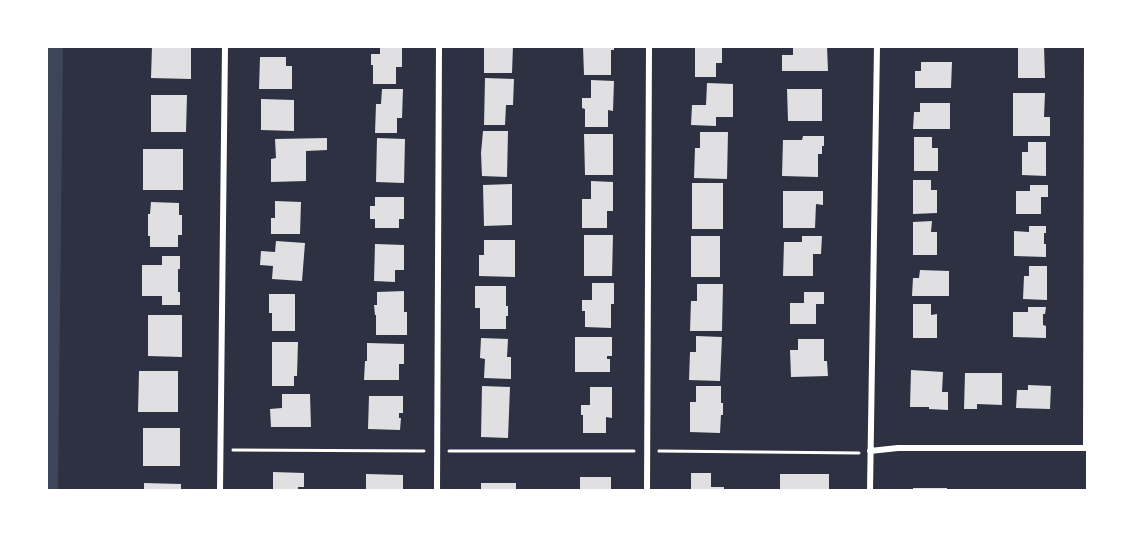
<!DOCTYPE html>
<style>
body{margin:0}
#map{position:relative;width:1134px;height:537px;overflow:hidden;background:#2d3142;font-family:Commissioner,sans-serif}
canvas{display:block}
.frame{position:absolute;inset:0;border:48px solid #fff;pointer-events:none}
</style>
<div id="map">
<canvas width="1134" height="537"></canvas>
<div class="frame"></div>
</div>
<script>
const context = document.querySelector('canvas').getContext('2d');
context.lineJoin = 'round';
function fillPath(path, color) { context.fillStyle = color; context.fill(path, 'evenodd'); }
const shape = rows => new Path2D(rows.map(r => 'M' + r).join(''));
function strokePath(path, color, width, dash) { context.strokeStyle = color; context.lineWidth = width; context.lineCap = dash ? 'butt' : 'round'; context.setLineDash(dash || []); context.stroke(path); }
fillPath(shape([
 [46,47,63,47,58,490,46,490]
]), '#3c4559');
fillPath(shape([
 [152,46,191,46,191,79,151,78],
 [380,46,402,46,402,67,396,67,396,84,373,84,373,65,371,65,371,54,380,54],
 [484,46,513,46,512,73,484,73],
 [583,46,614,46,614,50,611,50,611,75,584,75],
 [701,46,722,46,722,63,716,63,716,77,695,77,695,47],
 [793,46,827,46,828,71,782,71,782,55,793,55],
 [1018,46,1044,46,1045,78,1018,78],
 [260,57,286,57,286,66,292,66,292,89,259,89],
 [921,62,952,62,951,88,915,88,915,71,921,71],
 [485,78,514,79,513,105,506,105,505,125,484,125],
 [591,80,614,81,613,111,608,110,608,127,585,127,585,109,582,108,582,98,591,98],
 [707,83,733,84,733,117,716,117,716,126,691,125,692,105,706,105],
 [382,89,403,89,402,118,397,118,397,133,375,133,376,104,381,104],
 [787,89,822,89,822,121,788,121],
 [1013,93,1045,93,1044,117,1050,117,1050,136,1013,136],
 [151,95,187,95,186,132,151,132],
 [261,99,294,100,294,131,261,130],
 [920,103,950,103,950,129,913,129,914,112,920,112],
 [483,131,508,131,507,177,482,176,481,153],
 [700,132,728,132,727,179,694,178,695,148,700,148],
 [584,134,613,134,613,175,585,175],
 [803,136,824,136,824,146,822,146,822,154,818,154,818,177,782,176,783,140,802,140],
 [914,137,932,137,932,148,938,148,938,171,914,171],
 [327,138,327,150,306,151,306,181,271,182,271,159,276,158,275,139],
 [377,138,405,139,404,183,376,182],
 [1028,142,1046,142,1046,176,1022,175,1022,152,1028,152],
 [143,149,183,149,183,190,143,190],
 [913,180,931,180,931,190,937,190,937,213,913,214],
 [591,181,613,182,613,211,607,211,607,228,582,228,582,199,591,199],
 [692,183,723,183,723,229,692,229],
 [512,184,512,225,484,226,483,185],
 [1030,185,1048,185,1048,197,1041,197,1041,214,1016,214,1016,191,1030,191],
 [783,191,823,191,823,205,816,204,815,228,783,228],
 [375,197,404,197,404,219,399,219,399,228,375,228,375,219,370,219,370,206,375,206],
 [275,201,301,202,300,234,271,234,271,218,275,218],
 [151,202,179,203,179,215,182,215,182,235,178,235,178,247,150,247,150,236,148,236,148,214,150,214],
 [932,221,931,232,937,232,937,255,913,255,913,222],
 [1029,226,1046,226,1046,233,1044,233,1044,244,1046,244,1046,257,1014,256,1014,231,1029,232],
 [584,235,613,235,612,276,584,276],
 [691,236,720,236,720,277,691,277],
 [802,236,822,236,821,254,813,254,813,276,783,276,784,242,802,242],
 [484,240,515,240,515,277,479,276,479,255,484,255],
 [276,241,305,243,302,281,272,279,273,266,260,265,261,251,275,252],
 [375,244,404,245,404,270,395,270,395,282,374,281],
 [162,256,180,256,180,269,178,269,178,292,180,292,180,305,162,305,162,296,142,296,142,265,162,265],
 [1029,266,1047,266,1047,300,1023,299,1024,276,1029,276],
 [920,270,949,271,949,296,912,296,913,278,919,278],
 [592,283,614,283,614,304,611,304,611,328,585,327,585,311,582,311,582,300,592,300],
 [697,284,723,284,722,331,690,331,691,301,697,301],
 [475,286,506,286,506,306,508,306,508,316,506,316,506,329,480,329,480,308,475,308],
 [404,291,404,312,407,312,407,335,376,335,376,315,375,315,374,305,377,305,377,292],
 [804,292,824,292,824,304,816,304,816,324,790,324,790,303,804,303],
 [269,294,295,294,295,331,272,331,272,313,269,313],
 [913,304,931,304,931,315,937,314,937,338,913,338],
 [1028,307,1046,307,1045,314,1043,314,1043,325,1046,326,1046,338,1013,337,1013,312,1028,312],
 [148,315,182,315,182,357,148,356],
 [696,336,722,337,720,381,689,380,690,352,696,352],
 [575,337,612,337,612,356,607,356,607,359,610,359,610,372,575,372],
 [481,338,508,339,507,357,511,357,511,379,484,378,485,359,480,358],
 [798,339,824,339,824,361,827,361,828,376,791,377,790,350,798,350],
 [272,342,298,342,297,376,294,376,294,386,272,386],
 [367,343,404,344,404,364,399,364,399,380,364,380,365,361,367,361],
 [911,370,943,372,942,392,948,392,948,410,929,409,929,407,910,407],
 [139,371,178,371,178,412,138,412],
 [965,373,1002,373,1002,405,977,404,977,409,964,409],
 [1028,385,1051,386,1050,409,1016,408,1017,390,1028,390],
 [482,386,510,387,508,438,481,437],
 [696,386,721,386,721,403,723,403,723,415,721,415,720,433,690,432,690,402,696,402],
 [590,387,612,387,612,418,606,417,606,433,583,433,583,415,581,415,581,405,590,405],
 [282,394,310,394,311,427,271,427,270,409,282,408],
 [369,396,403,396,403,413,399,413,399,418,401,418,400,430,368,429],
 [143,428,180,428,180,466,143,466],
 [273,472,304,473,304,487,298,487,298,490,273,490],
 [691,473,711,473,711,487,724,487,724,490,691,490],
 [366,474,403,475,403,490,366,490],
 [780,474,829,474,829,490,780,490],
 [580,477,611,477,611,490,580,490],
 [144,483,181,484,181,490,144,490],
 [481,483,516,483,516,490,481,490],
 [913,488,947,488,947,490,913,490]
]), '#e0e0e3');
strokePath(shape([
 [233,450,424,451],
 [449,451,634,451],
 [659,451,859,453]
]), '#fff', 3);
strokePath(shape([
 [1086,448,1087,46],
 [870,451,898,448,1088,448],
 [220,490,225,46],
 [437,490,439,46],
 [647,490,649,46],
 [870,490,877,46]
]), '#fff', 6);
</script>
